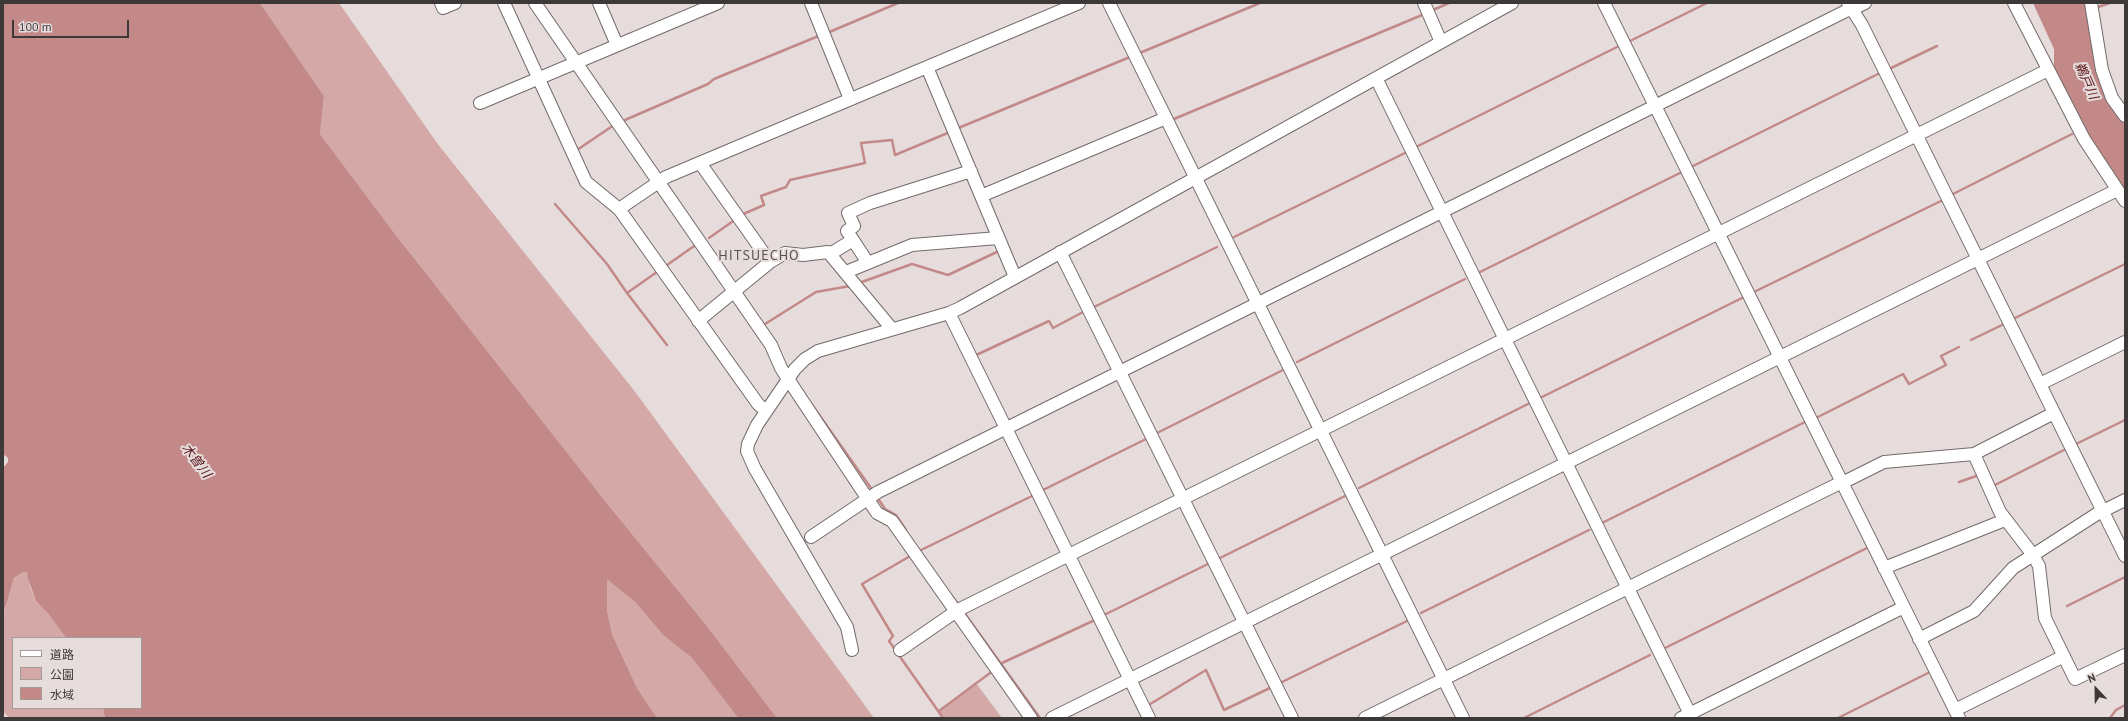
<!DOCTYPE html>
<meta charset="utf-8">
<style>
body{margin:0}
#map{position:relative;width:2128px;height:721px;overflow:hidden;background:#e6dcdb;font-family:"PT Sans","Noto Sans JP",sans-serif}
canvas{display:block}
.frame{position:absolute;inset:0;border:4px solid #3d3939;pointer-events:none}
.legend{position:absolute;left:12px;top:637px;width:130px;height:72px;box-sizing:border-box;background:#e6dcdb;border:1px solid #a29b9a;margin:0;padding:5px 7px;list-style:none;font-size:12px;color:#3d3939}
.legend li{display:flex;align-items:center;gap:8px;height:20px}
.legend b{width:20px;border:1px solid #a29b9a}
.north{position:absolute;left:2076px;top:669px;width:40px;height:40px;-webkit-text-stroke:3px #e6dcdb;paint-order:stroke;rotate:338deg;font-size:11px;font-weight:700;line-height:16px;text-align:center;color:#3d3939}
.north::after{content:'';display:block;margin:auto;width:14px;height:18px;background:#3d3939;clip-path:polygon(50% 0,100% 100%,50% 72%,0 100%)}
.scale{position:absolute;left:12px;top:20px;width:117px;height:18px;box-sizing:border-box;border:2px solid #3d3939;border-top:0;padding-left:5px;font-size:12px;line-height:14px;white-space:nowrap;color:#3d3939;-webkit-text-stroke:3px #e6dcdb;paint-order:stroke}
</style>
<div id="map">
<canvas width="2128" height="721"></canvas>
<div class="frame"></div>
<ul class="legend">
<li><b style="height:5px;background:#fff"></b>道路</li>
<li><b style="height:11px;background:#d3a8a7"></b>公園</li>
<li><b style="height:11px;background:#c38989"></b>水域</li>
</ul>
<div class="north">N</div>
<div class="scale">100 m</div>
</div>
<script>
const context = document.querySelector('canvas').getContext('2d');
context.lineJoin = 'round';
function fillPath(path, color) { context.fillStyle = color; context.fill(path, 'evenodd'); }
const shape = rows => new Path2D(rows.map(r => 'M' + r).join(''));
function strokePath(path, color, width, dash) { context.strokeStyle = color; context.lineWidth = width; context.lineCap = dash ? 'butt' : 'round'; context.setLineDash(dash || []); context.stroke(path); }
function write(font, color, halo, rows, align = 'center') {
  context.font = font + ' "PT Sans","Noto Sans JP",sans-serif'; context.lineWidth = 4; context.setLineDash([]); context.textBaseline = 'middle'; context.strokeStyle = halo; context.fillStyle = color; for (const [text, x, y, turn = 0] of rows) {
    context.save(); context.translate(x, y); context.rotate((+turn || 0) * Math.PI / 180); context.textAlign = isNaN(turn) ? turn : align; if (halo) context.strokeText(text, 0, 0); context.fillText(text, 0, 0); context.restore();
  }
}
fillPath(shape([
 [260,3,339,3,437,143,636,393,874,718,777,718,707,626,610,507,395,234,320,134,324,96],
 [23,572,28,572,30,587,36,601,48,612,66,638,13,638,13,708,103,708,105,718,9,718,3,711,3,608,5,609,6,606,14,578],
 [607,578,636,603,663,635,692,658,738,718,657,718,637,688,612,634,607,610],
 [976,683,1002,718,943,718,939,711]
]), '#d3a8a7');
fillPath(shape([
 [3,3,260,3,324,96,320,134,395,234,610,507,707,626,777,718,738,718,692,658,663,635,636,603,607,579,607,610,612,634,637,688,657,718,105,718,103,708,141,708,141,638,66,638,48,613,36,601,28,579,27,572,23,572,14,578,6,606,4,609,3,608,3,468,8,462,8,458,5,455,3,458],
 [2033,3,2087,3,2117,113,2125,125,2125,191,2084,128,2054,72,2054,49]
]), '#c38989');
strokePath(shape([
 [2098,7,2110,3],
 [1433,10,1449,3],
 [827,33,898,3],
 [1628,42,1707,3],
 [1142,52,1260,3],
 [1889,69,1937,46],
 [1174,119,1422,15],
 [625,120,708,84,714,79,821,35],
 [956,129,1130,57],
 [1414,148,1619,46],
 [577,150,614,125],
 [1691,167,1882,72],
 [1953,194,2072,134],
 [555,204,607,264,627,293],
 [741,215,764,205,761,196,786,187,790,180,865,163,861,143,892,140,895,155,950,132],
 [1234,237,1407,152],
 [709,238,736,219],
 [667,265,697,244],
 [657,272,627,293,667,345],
 [1476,274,1682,172],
 [859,283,912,264,948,275,999,251],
 [1756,291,1943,200],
 [1094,307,1217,247],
 [2013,319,2125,264],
 [765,324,816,292,850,286],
 [1971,340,2004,324],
 [974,356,1049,321,1053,328,1085,311],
 [1297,362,1465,279],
 [1538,399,1744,297],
 [810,402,873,491],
 [1816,418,1903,374,1909,384,1946,365,1941,356,1959,347],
 [1155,434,1283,370],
 [2076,444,2125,420],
 [1959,482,1979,475],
 [1993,486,2066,449],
 [1359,488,1528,404],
 [1041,491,1148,438],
 [877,497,885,509,896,515,906,530],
 [1600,524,1805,422],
 [919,551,1034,495],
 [912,555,862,584,893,636,889,641,943,718],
 [1218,559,1345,496],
 [951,595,958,604],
 [2067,606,2125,577],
 [963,611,1040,718],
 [1421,613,1589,530],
 [1104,615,1210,563],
 [1663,649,1867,548],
 [1002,663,1095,620],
 [1280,683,1407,621],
 [1147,706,1206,670,1224,710,1272,687],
 [939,711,994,670],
 [1524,718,1650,655],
 [1838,718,1930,672],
 [2110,718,2116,710,2125,705]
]), '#c38989', 2.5);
const minor = shape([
 [441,3,443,8,455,3],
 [504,3,586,182,619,209,758,404,766,411],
 [535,3,771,345,781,368,788,379,877,513,892,521,1031,718],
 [599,3,617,45],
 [811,3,850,99],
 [1109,3,1463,718],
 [1424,3,1441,42],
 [1604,3,1959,718],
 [1848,3,1862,25,2125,556],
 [2014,3,2084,139,2125,201],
 [2091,3,2102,70,2112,98,2125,116],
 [1851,10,1865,3],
 [927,67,1015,277],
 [1376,78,1692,718],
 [480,103,718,3],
 [700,163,770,262,785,253,803,255,828,252,892,329],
 [981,196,1166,118],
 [619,209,666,177,1079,3],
 [853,240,868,263],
 [1060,252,1292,718],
 [830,254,853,240,847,231,854,226,848,213,870,203,971,171],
 [846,272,912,245,998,238],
 [949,313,1149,718],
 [698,321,770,262],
 [2040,384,2125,342],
 [1974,454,2000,512,2033,555,2039,566,2045,618,2075,679,2125,655],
 [1842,483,1884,462,1974,454,2054,413],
 [2103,511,2125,500],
 [811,537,878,492,1850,9],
 [1884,568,2005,520],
 [1919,639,1974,611,2013,568,2103,510],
 [852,650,847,627,755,469,747,451,748,444,757,425,795,369,805,359,818,351,949,313,960,308,1512,3],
 [900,650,958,610,2048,70],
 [1955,710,2064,656],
 [1052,718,2117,190],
 [1365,718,1842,482],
 [1681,718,1904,607]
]);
strokePath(minor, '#736a6a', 14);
strokePath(minor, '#fff', 12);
write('italic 13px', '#59131a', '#e6dcdb', [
 ["鵜戸川",2086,81,66],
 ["木曽川",196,461,53]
]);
context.letterSpacing = '1px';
write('14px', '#5a5151', '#e6dcdb', [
 ["HITSUECHO",759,256]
]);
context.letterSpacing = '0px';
</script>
